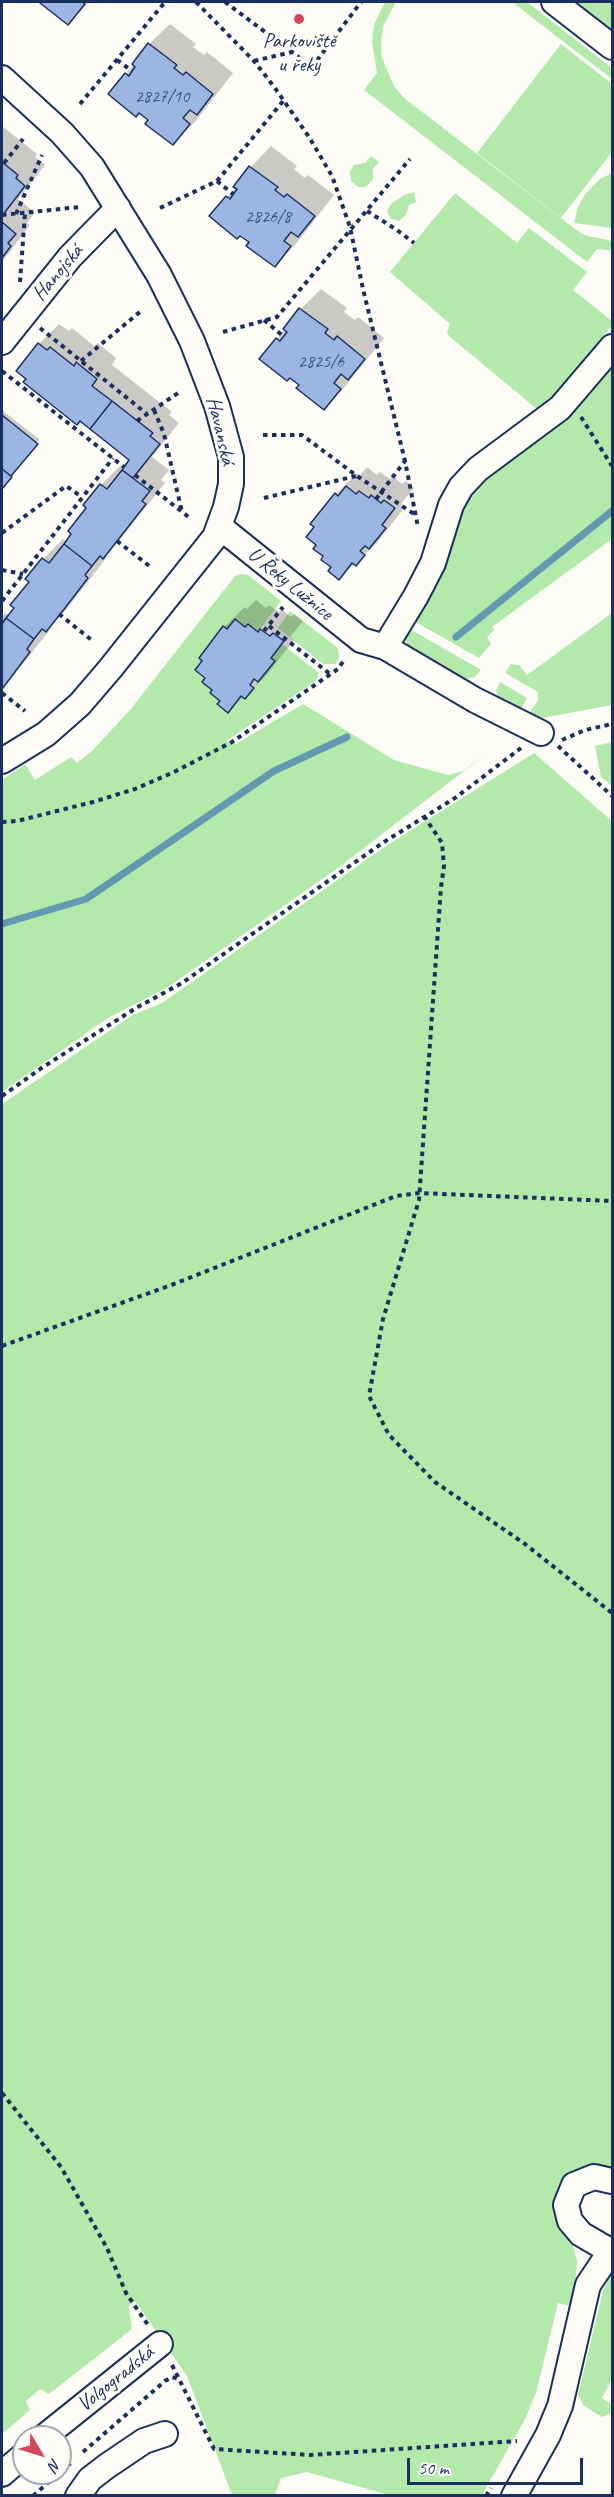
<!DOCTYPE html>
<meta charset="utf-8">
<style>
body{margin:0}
#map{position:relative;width:614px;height:2497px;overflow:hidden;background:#fdfcf7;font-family:Caveat,sans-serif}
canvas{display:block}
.frame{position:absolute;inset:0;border:3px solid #1b2f5e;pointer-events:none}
.north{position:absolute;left:12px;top:2425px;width:60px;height:60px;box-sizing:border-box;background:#fdfcf7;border:2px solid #a3aaba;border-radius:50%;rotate:128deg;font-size:16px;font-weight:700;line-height:24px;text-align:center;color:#1b2f5e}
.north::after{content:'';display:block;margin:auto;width:21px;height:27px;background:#d1495b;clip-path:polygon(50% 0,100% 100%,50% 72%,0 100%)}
.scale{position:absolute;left:407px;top:2458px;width:176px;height:27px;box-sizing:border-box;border:3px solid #1b2f5e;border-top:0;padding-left:8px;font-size:18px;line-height:21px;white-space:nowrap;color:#1b2f5e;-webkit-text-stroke:4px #fdfcf7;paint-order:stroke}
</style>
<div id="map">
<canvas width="614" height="2497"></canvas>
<div class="frame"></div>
<div class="north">N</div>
<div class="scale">50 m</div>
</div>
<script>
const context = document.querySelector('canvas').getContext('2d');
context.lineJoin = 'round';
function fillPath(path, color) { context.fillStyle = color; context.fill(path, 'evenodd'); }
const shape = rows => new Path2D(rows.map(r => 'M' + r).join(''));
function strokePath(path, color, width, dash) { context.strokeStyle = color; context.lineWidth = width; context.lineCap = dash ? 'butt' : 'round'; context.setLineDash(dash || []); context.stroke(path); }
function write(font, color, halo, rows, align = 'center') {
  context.font = font + ' Caveat,sans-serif'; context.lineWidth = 6; context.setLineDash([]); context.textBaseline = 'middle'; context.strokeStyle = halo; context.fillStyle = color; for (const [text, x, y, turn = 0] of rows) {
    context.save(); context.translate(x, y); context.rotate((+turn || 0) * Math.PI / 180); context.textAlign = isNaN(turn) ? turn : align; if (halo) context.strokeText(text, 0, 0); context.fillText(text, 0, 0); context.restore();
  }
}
fillPath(shape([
 [385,2,396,2,383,27,381,43,382,58,394,86,404,98,571,226,584,235,612,241,612,251,597,249,587,262,364,90,377,73,372,42,374,25],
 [512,2,527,2,612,68,612,79],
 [573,2,612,2,612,32],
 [561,44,612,84,612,152,561,218,477,153],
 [371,156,379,162,373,169,373,179,366,187,358,187,351,181,350,171,354,165,365,163],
 [612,173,612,228,574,223,578,207,585,194,600,179],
 [414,192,416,202,409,205,406,215,399,221,390,218,387,211,391,204,404,195],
 [455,193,517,243,529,228,587,272,573,290,612,321,612,325,564,387,538,410,449,336,447,332,450,324,390,272],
 [612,366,612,539,492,627,494,630,487,637,491,644,479,658,414,621,433,592,446,560,456,519,467,498,479,484,568,416],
 [241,574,248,575,281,601,258,632,248,624,245,627,234,620,227,629,223,627,199,658,202,661,195,671,205,678,212,690,210,693,220,701,217,705,228,713,241,696,245,699,274,661,271,658,282,644,319,673,316,681,226,741,236,744,303,704,394,760,448,775,463,771,490,751,338,868,168,987,108,1018,2,1092,2,780,25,764,35,780,71,757,77,763,92,751,130,710,235,576],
 [290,611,338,648,339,659,335,664,323,664,278,628],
 [612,613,612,705,542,718,529,714,538,700,538,692,505,673,511,664,519,665,527,675],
 [408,628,481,670,475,677,464,680,408,647,405,637],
 [500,682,527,698,518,715,498,699,496,691],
 [612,742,612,786,601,777,595,746],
 [534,753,612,821,612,2174,588,2167,557,2217,560,2228,573,2246,577,2260,576,2278,570,2306,558,2303,536,2393,525,2419,482,2495,389,2495,307,2472,281,2478,275,2495,232,2495,187,2376,135,2301,129,2306,132,2329,49,2394,40,2389,26,2401,30,2410,2,2434,2,1104,131,1016,162,1003,389,844],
 [612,2273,612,2379,602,2398,612,2405,612,2413,602,2417,584,2406,578,2395,603,2291]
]), '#b3e9ab');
fillPath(shape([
 [43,2,89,2,68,23,42,3],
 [170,24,196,44,193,47,204,55,207,52,233,73,194,123,173,143,150,120,126,74,149,44],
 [2,126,37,154,35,157,45,165,18,199,35,213,27,223,30,225,2,262],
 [271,146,297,166,294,169,305,178,308,175,334,195,295,245,275,266,251,242,211,216,236,187,251,167],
 [321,289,347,308,344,312,355,320,358,317,384,338,344,388,324,408,301,384,277,339,301,309],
 [59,324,69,331,72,328,94,346,98,343,116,358,112,365,172,412,169,415,179,423,152,457,169,470,161,480,165,483,123,536,105,555,107,557,66,610,47,629,49,631,2,690,2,617,5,613,10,616,43,559,63,539,67,542,101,485,121,465,125,468,131,460,39,344],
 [3,411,39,439,2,490,2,412],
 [367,467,377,475,380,472,390,479,393,476,402,484,406,481,414,488,401,504,405,507,376,544,339,578,333,567,336,494,356,474,359,476],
 [256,600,266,608,269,605,279,612,282,609,291,617,294,614,303,621,290,637,294,640,265,677,228,711,222,701,224,627,245,607,247,609]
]), '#0003');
strokePath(shape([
 [456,637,612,511],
 [2,924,86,899,274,771,347,737]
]), '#6199b1', 7);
const building = shape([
 [41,2,82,2,85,4,68,25,40,3,41,2],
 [148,43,177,65,174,68,183,75,186,72,213,94,197,115,190,110,183,118,190,124,173,145,145,124,148,120,139,113,136,117,108,94,125,73,129,76,132,71,135,67,132,64,148,43],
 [2,162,18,175,16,178,25,186,2,216,2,162],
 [249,166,278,187,275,190,284,197,287,194,315,216,298,237,291,232,284,241,291,246,275,267,246,246,249,242,240,236,237,239,209,216,226,196,230,199,237,189,233,187,249,166],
 [2,222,16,234,8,243,11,246,2,258,2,222],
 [299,308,328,329,325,333,334,340,337,336,365,359,348,380,341,374,334,383,341,389,324,410,296,388,299,385,290,378,287,381,259,359,276,338,280,341,287,332,283,329,299,308],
 [38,343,47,350,50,347,74,366,76,362,97,379,92,386,112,401,90,429,80,421,77,425,23,382,26,379,16,371,38,343],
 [112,401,153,433,150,436,160,444,133,478,122,470,129,460,90,429,112,401],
 [2,415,38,444,11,476,2,469,2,415],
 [2,469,12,477,2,489,2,469],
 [122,470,150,491,142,501,146,504,103,559,100,556,92,566,64,544,71,534,68,531,86,508,83,505,100,484,107,489,122,470],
 [346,486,356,494,359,491,369,498,371,495,381,503,384,500,395,508,382,525,386,528,369,549,365,546,360,551,365,555,356,566,352,563,339,580,328,571,331,567,321,560,323,556,313,549,316,545,306,537,314,527,310,524,335,493,338,496,346,486],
 [64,544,92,566,85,575,88,578,65,608,46,632,42,629,34,639,6,618,14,608,10,605,29,582,25,579,42,558,49,563,64,544],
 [6,618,34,639,27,649,30,652,2,689,2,624,6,618],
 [235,619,245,627,248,624,258,632,260,629,270,636,273,633,284,641,271,658,275,661,258,682,254,679,250,685,254,688,245,699,241,696,228,713,217,704,220,701,210,693,212,690,202,682,205,678,195,670,202,661,199,658,223,626,227,629,235,619]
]);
fillPath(building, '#9cb6e3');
strokePath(building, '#1b2f5e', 1.5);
const minor = shape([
 [554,2,612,47],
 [2,78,62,133,92,167,159,275,192,341,217,406,231,457,231,484,226,507,215,537,110,669,80,704,46,734,2,761],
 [2,342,70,257,118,208],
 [220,527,361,640,385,647,475,700,541,733],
 [385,647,416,596,433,563,451,505,461,487,478,469,560,408,612,347],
 [610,2251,581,2234,570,2221,566,2205,574,2185,594,2177,612,2181],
 [44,2437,160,2344],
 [2,2474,24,2455],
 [78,2496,90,2479,107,2466,144,2441,165,2434],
 [514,2496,548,2435,560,2406,588,2285,612,2249]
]);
strokePath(minor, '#1b2f5e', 28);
strokePath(shape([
 [196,2,254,61,275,88,309,137,332,176,350,227,363,289,405,461,418,527],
 [225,2,312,67,361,2],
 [117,60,132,71],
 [254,61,292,52],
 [80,104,165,2],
 [4,163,23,139],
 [217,181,233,194],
 [160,208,217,181,284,100],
 [367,211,397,230,414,243],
 [16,214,42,155],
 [2,215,80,207],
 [20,282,25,213],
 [264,320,283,336],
 [40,328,147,414],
 [223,332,277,317,410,159],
 [81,361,141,311],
 [2,371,124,467],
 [154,410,164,434,182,512],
 [581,417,612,466],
 [137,421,178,393],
 [263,435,302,435,357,476,417,516],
 [135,475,190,518],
 [264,498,356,476],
 [376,499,405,461],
 [2,533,66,486,82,497],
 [117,541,152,568],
 [2,570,23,574],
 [2,601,113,458],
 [59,614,94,642],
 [269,626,330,674],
 [264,631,283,607],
 [2,693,25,711],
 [562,740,585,730,612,724],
 [558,746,612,796],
 [424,816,442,843,444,866,441,887,419,1200,383,1319,369,1396,389,1435,435,1482,525,1544,612,1613],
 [2,822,17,821,93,802,135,789,174,772,232,742,338,669,344,660],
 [2,1096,43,1067,136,1008,182,983,384,842,455,798,521,748],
 [2,1346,174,1284,396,1196,419,1193,612,1201],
 [2,2093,61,2167,107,2248,126,2293,148,2325],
 [172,2365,214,2449,310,2455,517,2441],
 [83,2452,165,2381,172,2377,179,2379],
 [60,2472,71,2463],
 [33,2496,59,2473],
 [486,2496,491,2488]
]), '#1b2f5e', 4, [4.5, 4.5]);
strokePath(minor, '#fdfcf7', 24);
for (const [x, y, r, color] of [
 [299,19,6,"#d1495b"]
]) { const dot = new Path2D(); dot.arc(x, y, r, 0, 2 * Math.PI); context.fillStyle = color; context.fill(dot); strokePath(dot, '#fdfcf7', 2); }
write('18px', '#3b517f', null, [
 ["2827/10",162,97],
 ["2826/8",268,217],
 ["2825/6",321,362]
]);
write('21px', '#1b2f5e', '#fdfcf7', [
 ["Parkoviště",299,41],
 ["u řeky",299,65]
]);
write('21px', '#1b2f5e', '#fdfcf7', [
 ["Hanojská",58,273,-50],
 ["Havanská",220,431,77],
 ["U Řeky Lužnice",290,584,39],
 ["Volgogradská",116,2379,-39]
]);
</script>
